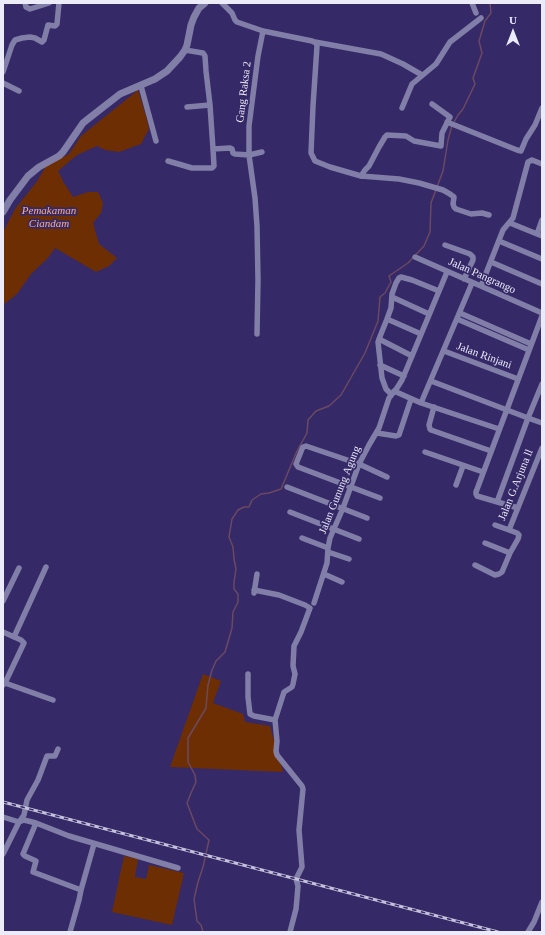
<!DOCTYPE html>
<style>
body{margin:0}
#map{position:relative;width:545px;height:935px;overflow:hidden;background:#352967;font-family:Georgia,serif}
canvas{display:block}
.frame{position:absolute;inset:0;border:4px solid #ebebfa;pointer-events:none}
.north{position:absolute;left:493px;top:12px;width:40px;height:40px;-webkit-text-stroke:3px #352967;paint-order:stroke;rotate:0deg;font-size:11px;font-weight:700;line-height:16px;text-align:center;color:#ebebfa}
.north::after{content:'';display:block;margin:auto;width:14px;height:18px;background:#ebebfa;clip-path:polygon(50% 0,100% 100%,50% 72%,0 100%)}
</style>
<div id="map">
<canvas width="545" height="935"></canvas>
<div class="frame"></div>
<div class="north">U</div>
</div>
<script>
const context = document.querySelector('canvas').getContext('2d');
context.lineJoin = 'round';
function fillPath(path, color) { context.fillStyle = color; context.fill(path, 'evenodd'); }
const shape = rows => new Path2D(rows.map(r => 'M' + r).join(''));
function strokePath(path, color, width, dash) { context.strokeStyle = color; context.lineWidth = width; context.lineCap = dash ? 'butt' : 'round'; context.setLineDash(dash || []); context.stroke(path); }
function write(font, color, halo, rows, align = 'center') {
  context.font = font + ' Georgia,serif'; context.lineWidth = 3.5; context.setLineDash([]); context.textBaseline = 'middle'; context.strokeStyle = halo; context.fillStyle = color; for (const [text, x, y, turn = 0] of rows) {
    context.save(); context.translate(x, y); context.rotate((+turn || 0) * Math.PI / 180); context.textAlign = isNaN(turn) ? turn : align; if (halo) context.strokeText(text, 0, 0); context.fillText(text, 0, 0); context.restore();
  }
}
fillPath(shape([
 [138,90,146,116,149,129,141,144,119,152,105,150,97,146,77,155,58,171,64,183,73,197,88,192,98,192,103,203,101,213,93,223,99,244,117,258,109,266,96,272,55,248,48,258,31,274,17,294,3,305,3,232,15,209,38,180,46,166,69,154,81,136],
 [203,674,221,681,213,703,243,714,245,722,270,726,283,772,170,767],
 [124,856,138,859,135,877,146,879,149,865,184,873,172,925,112,912]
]), '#6e2e03');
strokePath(shape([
 [454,122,458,115,463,109,475,84,473,78,482,53,479,41,485,21,491,13,490,3],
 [203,932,201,925,197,921,194,899,198,882,203,867,209,840,197,829,187,803,191,793,196,782,195,775,188,762,188,738,206,708,208,685,212,670,216,661,225,652,232,628,233,612,238,602,238,594,234,589,234,582,236,569,234,559,233,547,229,537,232,519,238,510,244,507,249,507,252,500,261,494,269,493,281,489,297,451,307,433,308,420,316,411,329,406,341,395,365,353,378,321,380,297,385,293,391,282,389,276,408,263,424,246,430,232,431,203,443,171,448,140,452,125]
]), '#6b4962', 1.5);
strokePath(shape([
 [25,3,26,7,30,9,49,3],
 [222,3,232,13,235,20,237,22,263,31,312,41,316,43,317,46,313,106,311,153,315,161,330,167,361,176,399,179,419,183,443,190,450,194,454,197,453,204,454,207,456,209,471,214,482,213,489,215],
 [472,3,476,13],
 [315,42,381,54,403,64,422,75],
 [185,50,203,53,205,56,206,71,210,105,187,107],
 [3,72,12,45,15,40,22,38,30,37,35,38,42,42,44,40,48,25,55,26,57,24,59,3],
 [3,83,19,91],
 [141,86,156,141],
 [210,105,213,149,230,148,232,149,233,153,235,154,249,155,262,152],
 [402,108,412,84,436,64,450,42,481,18],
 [447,122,517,150,521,151,526,139,535,125,542,108],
 [168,161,192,168,212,168,214,166,213,149],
 [361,176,365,170,369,166,379,147,385,137,387,135,406,136,414,141,441,146,442,133,450,117,432,104],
 [510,223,542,236],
 [537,234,542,220],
 [499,241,542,259],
 [445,245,470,254,473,257,473,260,464,279],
 [415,257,542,313],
 [491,262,542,284],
 [481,286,503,230,513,218,528,162,532,160,542,164],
 [392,297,429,314],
 [460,313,531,344],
 [387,319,421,334],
 [457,319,529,350],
 [257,334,258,280,257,226,255,198,249,155,249,126,258,56,263,31],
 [379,339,412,356],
 [444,351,518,379],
 [380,365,404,376],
 [431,381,528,418,542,423],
 [394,391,421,403,499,429],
 [391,394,386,389,382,378,378,342,379,339,387,319,391,308,392,294,396,283,399,278,401,277,412,280,439,291],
 [421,403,472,283],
 [434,407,429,425,430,429,431,430,491,451],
 [377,433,396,436,399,435,411,399],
 [425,452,483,472],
 [456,485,463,466],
 [287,487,367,518],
 [380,498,298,467,296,464,302,449,303,447,306,446,359,464,387,477],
 [497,502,528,418,542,384],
 [518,508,477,496,476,494,476,492,542,316],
 [290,512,359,539],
 [509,530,542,448],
 [302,538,328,548],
 [485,543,510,553],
 [328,552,349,559],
 [475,565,495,575,499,574,502,572,510,553,518,539,519,535,517,533,509,530,495,525],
 [324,574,342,582],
 [254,590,279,595,305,605,310,608,301,632,294,646,293,666,295,674,293,684,292,687,284,692,275,720,277,741,276,751,277,755,302,786,303,789,299,830,302,867,296,879,298,886,297,898,296,909,290,932],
 [254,593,257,574],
 [3,601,19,568],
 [314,603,327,563,328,548,330,538,343,508,359,464,369,445,379,428,389,398,397,388,402,380,447,272],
 [3,632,21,640,24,643,5,683,3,685],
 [14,637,46,567],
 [248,674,248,697,250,714,254,716,275,720],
 [5,683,53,700],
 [3,817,19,822,24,820,36,823,69,836,178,868],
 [36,823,23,854,25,856,36,861,33,872,81,890,79,900,70,932],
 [3,854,19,822,24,815,27,800,38,780,47,756,55,756,58,749],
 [81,890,94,844],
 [528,932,534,922,542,902]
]), '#817ea8', 5.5);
strokePath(shape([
 [3,212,10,200,28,176,39,167,59,156,63,152,83,123,88,119,120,94,155,79,167,71,180,57,185,50,187,45,191,25,194,17,199,8,205,3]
]), '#817ea8', 7);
const rail = shape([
 [3,802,498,932]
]);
strokePath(rail, '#c4c1da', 3);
strokePath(rail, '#352967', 1.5, [4.5]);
write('11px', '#ebebfa', '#352967', [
 ["Gang Raksa 2",244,92,-83],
 ["Jalan Pangrango",482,276,24],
 ["Jalan Rinjani",484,356,20],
 ["Jalan G.Arjuna ll",516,485,-68],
 ["Jalan Gunung Agung",340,490,-68]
]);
write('italic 11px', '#f9ae88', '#352967', [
 ["Pemakaman",49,211],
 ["Ciandam",49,224]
]);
</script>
